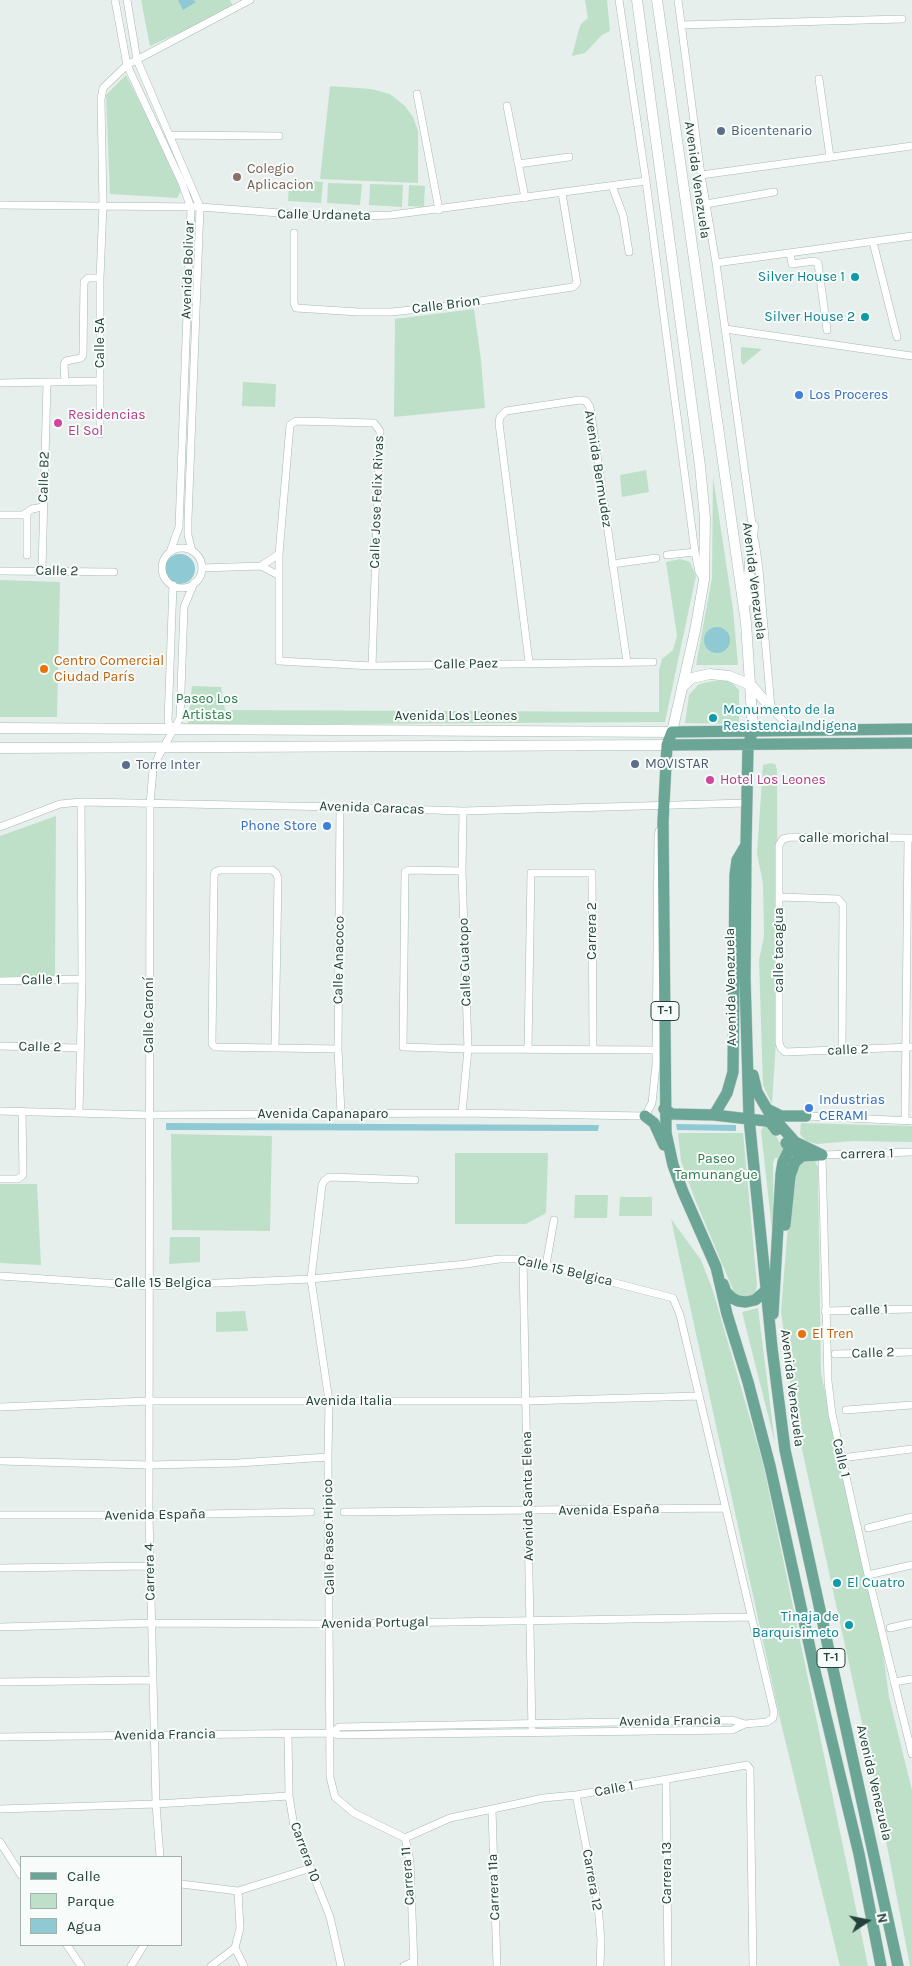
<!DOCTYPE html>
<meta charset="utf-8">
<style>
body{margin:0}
#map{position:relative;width:912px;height:1966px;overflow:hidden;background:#e6efeb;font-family:Karla,sans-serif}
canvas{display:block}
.legend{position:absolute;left:20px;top:1856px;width:162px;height:90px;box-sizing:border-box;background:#f7fbf9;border:1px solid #a3b1ad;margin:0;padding:6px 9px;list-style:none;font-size:15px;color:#24423a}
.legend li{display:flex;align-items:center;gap:10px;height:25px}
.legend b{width:25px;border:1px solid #a3b1ad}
.north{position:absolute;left:842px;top:1896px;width:50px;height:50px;-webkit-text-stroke:4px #f7fbf9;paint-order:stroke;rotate:79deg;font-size:14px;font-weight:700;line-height:20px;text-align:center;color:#24423a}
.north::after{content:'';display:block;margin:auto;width:18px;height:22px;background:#24423a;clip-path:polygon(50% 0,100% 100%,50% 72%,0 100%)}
</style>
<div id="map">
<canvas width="912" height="1966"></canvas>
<ul class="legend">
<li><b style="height:6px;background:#6aa596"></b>Calle</li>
<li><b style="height:14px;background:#bfe0c8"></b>Parque</li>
<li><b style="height:14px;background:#8ec9d4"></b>Agua</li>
</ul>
<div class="north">N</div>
</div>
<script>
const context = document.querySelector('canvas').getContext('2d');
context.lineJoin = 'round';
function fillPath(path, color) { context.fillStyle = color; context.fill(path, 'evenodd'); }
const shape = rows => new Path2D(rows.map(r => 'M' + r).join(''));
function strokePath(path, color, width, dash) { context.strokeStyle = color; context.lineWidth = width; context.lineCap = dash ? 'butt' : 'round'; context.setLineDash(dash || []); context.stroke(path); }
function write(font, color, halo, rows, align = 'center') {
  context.font = font + ' Karla,sans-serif'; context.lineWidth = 4; context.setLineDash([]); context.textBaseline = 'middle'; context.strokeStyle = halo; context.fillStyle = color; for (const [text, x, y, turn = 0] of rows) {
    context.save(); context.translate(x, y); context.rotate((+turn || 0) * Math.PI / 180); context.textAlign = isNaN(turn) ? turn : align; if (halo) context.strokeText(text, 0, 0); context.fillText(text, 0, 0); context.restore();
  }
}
fillPath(shape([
 [141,0,230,0,234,8,150,46],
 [585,0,607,0,610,31,602,35,585,53,572,56,579,29,581,24,588,18],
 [126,75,152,127,181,191,177,198,110,194,106,95],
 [330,86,371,89,390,94,405,106,413,117,418,131,418,183,320,179],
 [289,180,323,182,321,203,288,201],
 [328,183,362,184,360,205,327,203],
 [370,184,403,185,402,207,369,205],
 [409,185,425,186,424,207,408,206],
 [474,309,481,360,485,408,394,417,395,319],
 [741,347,762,349,743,365,741,361],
 [243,382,276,384,275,407,242,406],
 [646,470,649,492,622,497,620,475],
 [713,477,733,609,738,665,696,665,712,578],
 [680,559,690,562,696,576,665,722,188,725,192,686,221,687,225,710,659,712,659,670,662,659,673,650,677,636,666,562],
 [0,580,60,582,57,717,0,717],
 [713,681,730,681,739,690,739,724,685,723,689,695,699,684],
 [771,763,775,764,777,769,778,1009,772,1104,763,1085,759,960,764,936,763,883,757,854,763,765],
 [56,816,55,976,0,977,0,836],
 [801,1123,912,1126,912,1142,853,1141,817,1144,806,1141,800,1134],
 [765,1124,771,1127,784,1150,779,1158,775,1158,773,1163,774,1248,761,1131],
 [678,1133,743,1133,757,1284,756,1292,750,1298,742,1299,734,1292,694,1197,681,1161],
 [171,1134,272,1136,270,1231,172,1230],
 [455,1153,548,1153,546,1213,526,1224,455,1224],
 [804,1159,810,1159,815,1161,818,1167,821,1373,883,1653,889,1697,912,1790,912,1966,910,1966,873,1773,794,1413,781,1311,792,1175],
 [0,1184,37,1184,41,1265,0,1263],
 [575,1195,608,1195,607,1218,574,1218],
 [620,1197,652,1197,652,1216,619,1216],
 [671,1219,701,1260,713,1291,763,1463,868,1966,840,1966,780,1719],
 [170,1237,200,1237,200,1262,169,1264],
 [758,1308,775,1443,742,1312],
 [245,1311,248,1331,216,1332,216,1312]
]), '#bfe0c8');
fillPath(shape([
 [178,0,193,0,196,2,183,10],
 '165 569a15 15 0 1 1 30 0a15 15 0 1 1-30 0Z',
 '704 640a13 13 0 1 1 26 0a13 13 0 1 1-26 0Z',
 [166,1123,599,1125,598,1131,166,1130],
 [676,1124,736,1125,736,1131,677,1130]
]), '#8ec9d4');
const street = shape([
 [115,0,127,65,182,183,191,208,179,527,170,552],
 [127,0,137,60,200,207,188,519,188,535,192,551],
 [619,0,646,181,695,552,699,572,704,580],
 [678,0,701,175,716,263,753,531],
 [681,25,902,19],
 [819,79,830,157],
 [417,94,439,210],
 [507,106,525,198],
 [169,135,279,136],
 [518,164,569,157],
 [701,175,912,146],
 [612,186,623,215,629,252],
 [706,204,774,192],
 [0,205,200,207,333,217,391,215,646,181],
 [294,233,294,303,296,308,358,312,391,312,440,307,573,287,577,283,562,193],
 [873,242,897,337],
 [790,253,792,264,814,261,818,263,827,330],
 [716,263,912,236],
 [725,329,912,356],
 [100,381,100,434],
 [65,382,64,364,66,361,81,358,83,355,84,282,88,278,100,278],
 [0,383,100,381,100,278,103,205,101,99,103,88,127,65,250,0],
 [0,515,23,515,32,509,43,507],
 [755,541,759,569,771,708,793,731],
 '162 568a20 20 0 1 1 40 0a20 20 0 1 1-40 0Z',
 [27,555,27,514],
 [667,555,695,552],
 [612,564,656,558],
 [261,566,279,554],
 [202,568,261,566,278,575],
 [42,570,47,383],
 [0,571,114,572],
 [529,662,499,423,500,417,506,411,580,400,586,401,590,407,627,662],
 [372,666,380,431,374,423,296,421,290,425,279,554,279,661,372,666,653,662],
 [172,730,168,721,173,585],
 [340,807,338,1049,341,1114],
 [0,827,60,804,81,802,340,807,463,811,747,803],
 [912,838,791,837,783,839,779,845,779,1043,781,1048,785,1052,912,1047],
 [462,871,409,870,405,872,403,1047,468,1049,655,1050],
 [779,897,838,899,843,905,842,1050],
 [0,981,82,979],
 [0,1046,79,1048],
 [275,1047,278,878,276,873,272,870,220,870,215,872,214,877,212,1044,215,1047,338,1049],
 [528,1049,531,873,592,873,593,1050],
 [0,1111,149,1115,462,1113,645,1116,652,1103,656,1065,658,835,659,831],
 [79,1113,82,979,81,802],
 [462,1113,468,1049,462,871,463,811],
 [806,1116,912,1121],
 [905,1121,908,838],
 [912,1152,822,1155,828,1381,832,1414,868,1575,912,1754],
 [0,1179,18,1179,23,1175,22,1111],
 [523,1259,532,1732],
 [546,1265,554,1220],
 [0,1276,150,1286,311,1279,466,1264,499,1259,523,1259,673,1298,680,1315,774,1712,773,1718,767,1722,745,1724,732,1730,338,1735,331,1733,0,1737],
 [825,1311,912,1309],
 [835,1354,912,1352],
 [0,1407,149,1401,526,1401,699,1396],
 [846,1410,912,1405],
 [841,1458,912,1449],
 [0,1461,149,1465,238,1463,328,1457],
 [344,1512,725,1508],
 [0,1515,149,1515,311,1512],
 [868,1528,912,1517],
 [0,1568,150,1566],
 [868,1575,912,1565],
 [0,1627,152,1623,330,1624,751,1617],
 [890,1628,912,1623],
 [0,1682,153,1680],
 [894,1682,912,1679],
 [331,1733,339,1727,732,1720,745,1724],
 [288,1734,289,1796,294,1826,330,1917,341,1966],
 [666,1780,668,1966],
 [576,1795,598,1906,601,1940,600,1966],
 [0,1809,156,1804,289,1796],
 [492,1809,497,1966],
 [405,1838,450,1818,516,1804,543,1798,576,1795,747,1765,750,1769,753,1966],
 [0,1842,21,1875],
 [160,1857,156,1804,149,1515,150,804,153,770,158,757,180,718,184,607,194,583],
 [181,1884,238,1891,311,1868],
 [238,1891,240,1928,235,1948,244,1966],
 [67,1945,81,1966],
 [131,1966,144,1945],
 [211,1966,235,1948],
 [404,1966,413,1962],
 [414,1966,410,1861,405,1838,354,1813,335,1797,330,1777,328,1457,329,1401,311,1279,322,1185,324,1181,329,1177,415,1180]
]);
const secondary = shape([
 [657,0,746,623,753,730],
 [747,602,753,526],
 [682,687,692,678,710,674,729,676,751,685,771,708],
 [0,728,672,732,695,631,704,580,705,518,700,466,637,0],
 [0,748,667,745]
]);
const primary = shape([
 [753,730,748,746,746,845,745,978,749,1118,772,1348,785,1450,898,1966],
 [667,745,912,743],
 [753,1075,757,1092,770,1114,795,1142,822,1155],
 [664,1109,672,1114,714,1115,766,1121,771,1123,776,1130],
 [769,1110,781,1116,806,1116],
 [714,1115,727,1093,733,1072,735,875,737,860,746,845],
 [645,1116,654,1123,664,1145],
 [786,1143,790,1148,802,1156,820,1155],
 [785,1225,790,1176,795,1162,802,1156],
 [723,1284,726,1292,732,1298,738,1301,746,1302,755,1300,769,1288],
 [773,1314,781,1174,783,1162,790,1148],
 [881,1966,859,1854,815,1671,770,1466,748,1382,727,1314,716,1267,683,1192,673,1165,666,1133,663,822,667,745,672,732,912,729]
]);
strokePath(street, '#a8b8b2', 8);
strokePath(secondary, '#a4bbb3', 11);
strokePath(primary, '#c2cac8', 12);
strokePath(street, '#fff', 7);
strokePath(secondary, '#fff', 10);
strokePath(primary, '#6aa596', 11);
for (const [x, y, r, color] of [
 [721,131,5,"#5c6f8a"],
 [237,177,5,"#8d6e63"],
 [855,277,5,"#0f9aa8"],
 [865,317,5,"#0f9aa8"],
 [799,395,5,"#3f7fe0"],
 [58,423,5,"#d1479c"],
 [44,669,5,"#e8710a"],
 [713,718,5,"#0f9aa8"],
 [635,764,5,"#5c6f8a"],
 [126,765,5,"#5c6f8a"],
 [710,780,5,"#d1479c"],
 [327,826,5,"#3f7fe0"],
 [809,1108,5,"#3f7fe0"],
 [802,1334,5,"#e8710a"],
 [837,1583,5,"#0f9aa8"],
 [849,1625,5,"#0f9aa8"]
]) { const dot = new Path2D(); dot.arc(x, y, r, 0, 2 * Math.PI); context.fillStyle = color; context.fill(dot); strokePath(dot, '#f7fbf9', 2); }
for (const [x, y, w] of [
 [665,1011,28],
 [831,1658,28]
]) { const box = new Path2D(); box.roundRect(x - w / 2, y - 9.5, w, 19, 4); context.fillStyle = '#f7fbf9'; context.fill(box); strokePath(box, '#24423a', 1); }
write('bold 12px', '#24423a', null, [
 ["T-1",665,1011],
 ["T-1",831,1658]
]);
write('14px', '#4e5e75', '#f7fbf9', [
 ["Bicentenario",731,131],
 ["MOVISTAR",645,764],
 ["Torre Inter",136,765]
], 'left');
write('14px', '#785e54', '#f7fbf9', [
 ["Colegio",247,169],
 ["Aplicacion",247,185]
], 'left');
write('14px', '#24423a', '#f7fbf9', [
 ["Avenida Venezuela",697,180,82],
 ["Calle Urdaneta",324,215,1],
 ["Avenida Bolivar",188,270,-88],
 ["Calle Brion",446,305,-7],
 ["Calle 5A",100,343,-90],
 ["Avenida Bermudez",598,469,81],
 ["Calle B2",44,477,-88],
 ["Calle Jose Felix Rivas",377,502,-88],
 ["Calle 2",57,571,1],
 ["Avenida Venezuela",754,581,83],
 ["Calle Paez",466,664,-1],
 ["Avenida Los Leones",456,716],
 ["Avenida Caracas",372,808,2],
 ["calle morichal",844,838],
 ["Carrera 2",592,931,-90],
 ["calle tacagua",779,950,-90],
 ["Calle Anacoco",339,960,-89],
 ["Calle Guatopo",465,962,-92],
 ["Calle 1",41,980,-1],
 ["Avenida Venezuela",731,987,-91],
 ["Calle Caroní",149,1015,-90],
 ["Calle 2",40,1047,1],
 ["calle 2",848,1050,-2],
 ["Avenida Capanaparo",323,1114],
 ["carrera 1",867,1154,-1],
 ["Calle 15 Belgica",565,1271,13],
 ["Calle 15 Belgica",163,1283],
 ["calle 1",869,1310,-2],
 ["Calle 2",873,1353,-2],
 ["Avenida Venezuela",792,1388,83],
 ["Avenida Italia",349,1401],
 ["Calle 1",841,1458,77],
 ["Avenida Santa Elena",528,1496,-91],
 ["Avenida España",609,1510,-1],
 ["Avenida España",155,1515,-1],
 ["Calle Paseo Hipico",329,1537,-91],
 ["Carrera 4",150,1572,-91],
 ["Avenida Portugal",375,1623,-1],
 ["Avenida Francia",670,1721,-1],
 ["Avenida Francia",165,1735,-1],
 ["Avenida Venezuela",874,1783,77],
 ["Calle 1",614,1789,-10],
 ["Carrera 10",305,1852,70],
 ["Carrera 13",667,1873,-90],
 ["Carrera 11",408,1876,-94],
 ["Carrera 12",592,1880,80],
 ["Carrera 11a",494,1887,-92]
]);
write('14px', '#0d838f', '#f7fbf9', [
 ["Silver House 1",845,277],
 ["Silver House 2",855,317],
 ["Monumento de la",723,710,"left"],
 ["Resistencia Indigena",723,726,"left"],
 ["El Cuatro",847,1583,"left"],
 ["Tinaja de",839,1617],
 ["Barquisimeto",839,1633]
], 'right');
write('14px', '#366cbe', '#f7fbf9', [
 ["Los Proceres",809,395],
 ["Phone Store",317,826,"right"],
 ["Industrias",819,1100],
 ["CERAMI",819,1116]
], 'left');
write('14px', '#b23c85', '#f7fbf9', [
 ["Residencias",68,415],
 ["El Sol",68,431],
 ["Hotel Los Leones",720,780]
], 'left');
write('14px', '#c56008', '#f7fbf9', [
 ["Centro Comercial",54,661],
 ["Ciudad París",54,677],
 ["El Tren",812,1334]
], 'left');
write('14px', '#2d7a4b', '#f7fbf9', [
 ["Paseo Los",207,699],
 ["Artistas",207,715],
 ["Paseo",716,1159],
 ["Tamunangue",716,1175]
]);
</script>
